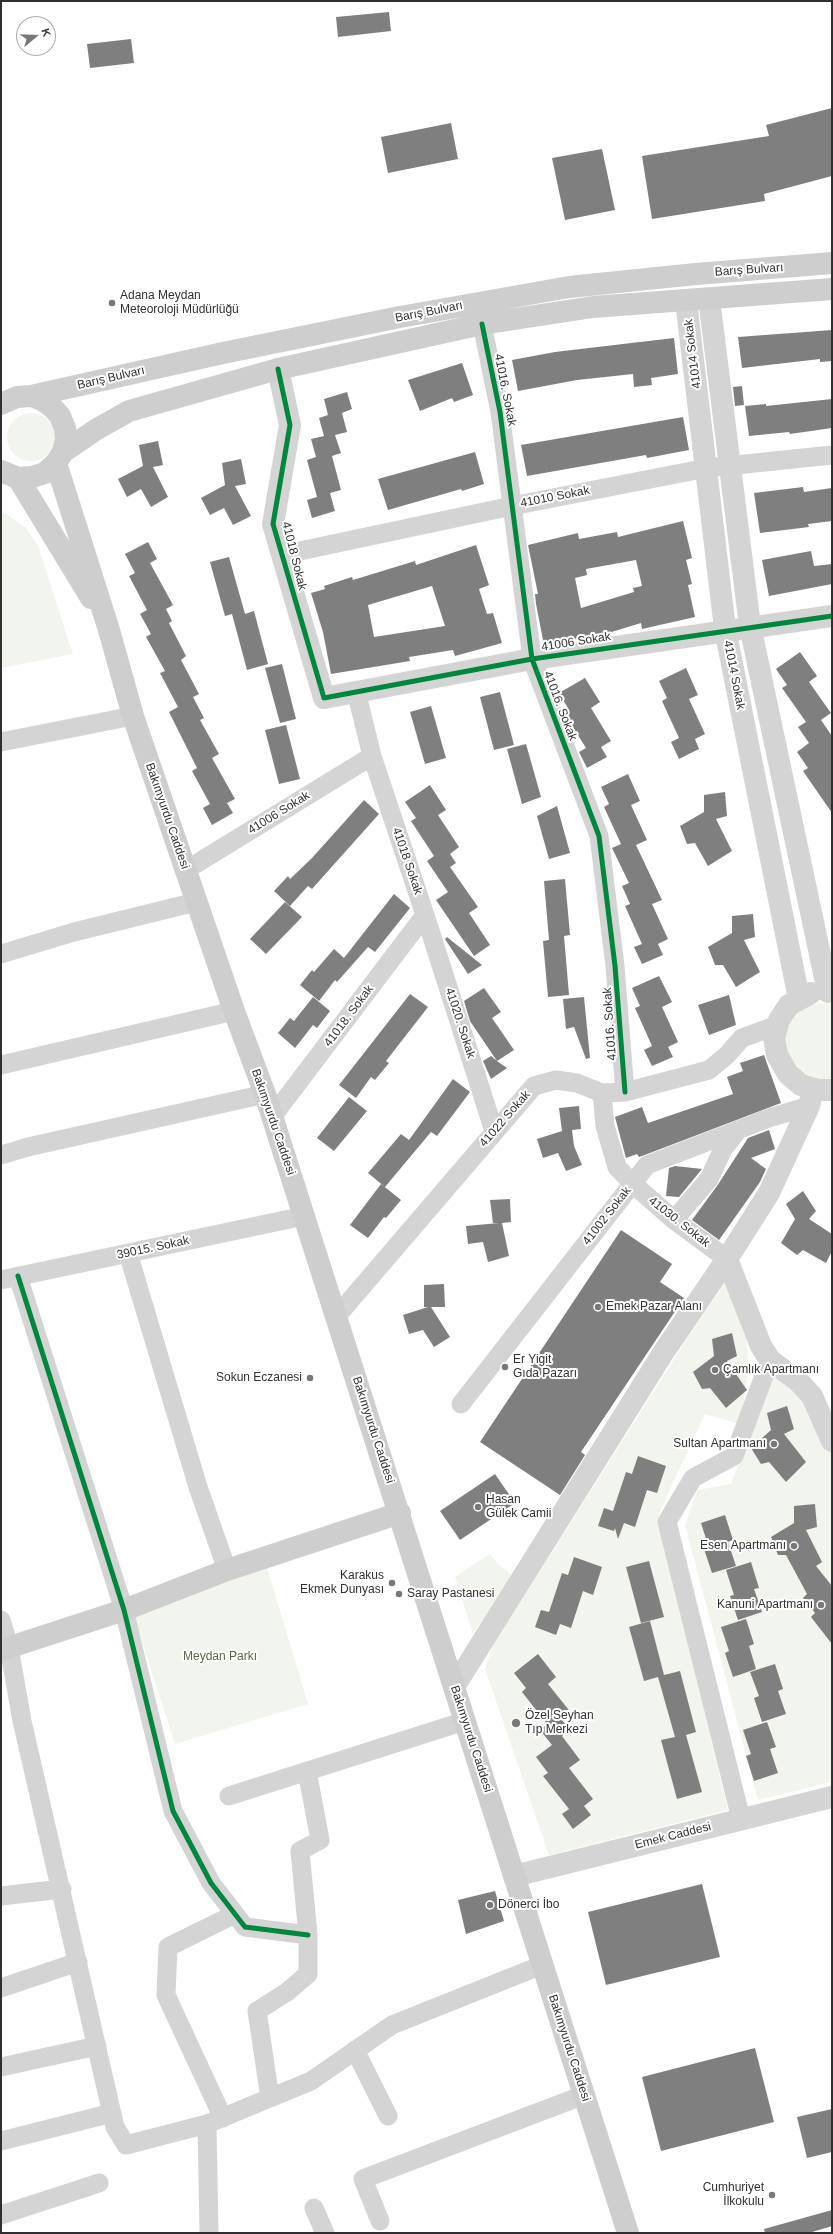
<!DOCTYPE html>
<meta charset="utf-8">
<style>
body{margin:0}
#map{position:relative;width:833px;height:2234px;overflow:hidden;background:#fff;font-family:Helvetica,sans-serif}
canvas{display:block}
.frame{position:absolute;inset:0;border:2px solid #303030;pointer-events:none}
.north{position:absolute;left:16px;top:16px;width:40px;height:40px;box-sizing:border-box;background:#fff;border:1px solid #acacac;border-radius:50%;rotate:71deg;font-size:11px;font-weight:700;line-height:16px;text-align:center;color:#303030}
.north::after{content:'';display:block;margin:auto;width:14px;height:18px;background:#787878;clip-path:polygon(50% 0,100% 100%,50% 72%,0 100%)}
</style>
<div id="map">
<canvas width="833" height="2234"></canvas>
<div class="frame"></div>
<div class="north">K</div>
</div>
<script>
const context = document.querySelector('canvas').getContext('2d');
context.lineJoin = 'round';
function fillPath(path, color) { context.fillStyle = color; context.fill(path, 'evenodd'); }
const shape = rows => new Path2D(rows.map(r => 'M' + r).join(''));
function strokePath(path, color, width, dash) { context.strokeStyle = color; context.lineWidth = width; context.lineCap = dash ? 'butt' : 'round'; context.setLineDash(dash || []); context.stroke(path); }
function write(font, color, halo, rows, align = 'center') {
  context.font = font + ' Helvetica,sans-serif'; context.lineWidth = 4; context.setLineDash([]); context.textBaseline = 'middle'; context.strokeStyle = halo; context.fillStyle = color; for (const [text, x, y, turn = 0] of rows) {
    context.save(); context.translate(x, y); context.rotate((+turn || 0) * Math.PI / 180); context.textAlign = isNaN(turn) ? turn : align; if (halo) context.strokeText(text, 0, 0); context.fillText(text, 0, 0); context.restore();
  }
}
fillPath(shape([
 '7 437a24 24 0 1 1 48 0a24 24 0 1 1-48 0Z',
 [1,513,6,514,26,528,38,546,73,654,1,668],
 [819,1003,832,1004,832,1080,827,1082,803,1075,787,1054,785,1040,788,1027,795,1015,806,1007],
 [731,1274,744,1316,749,1367,740,1424,705,1414,659,1513,659,1524,728,1810,549,1855,485,1669,493,1645,688,1337],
 [771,1368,799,1388,832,1453,832,1782,758,1800,685,1525,697,1490,731,1484,755,1422],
 [490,1554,497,1563,513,1576,473,1634,455,1577],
 [266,1564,308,1704,175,1744,133,1614]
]), '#f2f5ed');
fillPath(shape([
 [389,12,391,31,338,37,336,17],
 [131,39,134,63,90,68,87,44],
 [832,108,832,176,764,194,765,201,652,219,642,156,769,136,766,125],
 [451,123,458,159,388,173,381,137],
 [602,149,615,210,565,220,552,158],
 [832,330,832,361,820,362,820,359,742,368,738,337],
 [674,338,678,374,651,378,652,385,634,387,633,374,577,380,518,391,512,360,555,352],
 [462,363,473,395,454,402,452,398,420,411,408,380],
 [742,386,744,405,735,406,733,387],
 [347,392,352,409,342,413,347,432,335,435,341,453,332,456,341,490,330,493,335,511,312,518,307,500,317,497,307,460,316,457,311,439,324,436,319,418,328,415,324,399],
 [832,399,832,428,790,434,789,432,749,436,745,406,766,404,766,406],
 [683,417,689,450,647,458,646,455,527,476,521,445],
 [158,441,163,465,153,467,168,497,151,507,141,489,127,497,118,479,143,466,139,445],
 [475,452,484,484,462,491,461,489,388,510,378,479],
 [241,459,246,484,235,486,251,516,233,525,224,508,210,515,201,498,225,485,222,463],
 [803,487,804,492,832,488,832,521,808,524,809,527,760,533,754,493],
 [683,521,692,558,686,560,692,584,688,585,695,617,642,629,641,623,605,634,604,633,544,645,536,604,535,594,538,594,528,545,578,533,579,539,617,532,618,537],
 [636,560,642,586,633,588,634,592,581,608,575,578,587,575,586,569],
 [148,542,157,559,150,563,173,605,166,609,172,621,169,623,186,656,181,660,199,694,193,697,204,718,200,720,219,754,212,758,235,799,227,803,233,813,212,825,203,808,210,804,192,771,197,768,169,712,178,707,160,673,165,671,146,637,151,634,140,614,147,610,129,576,135,573,125,554],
 [476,545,489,585,479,589,487,614,493,613,502,643,455,656,453,650,409,657,410,661,331,674,323,632,311,593,325,589,324,586,352,577,353,580,415,561,416,565],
 [432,586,445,626,374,637,368,605],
 [811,551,814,566,832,564,832,584,769,596,762,560],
 [229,557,245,614,254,611,268,664,247,670,232,614,225,616,210,562],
 [800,652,817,676,809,682,831,713,821,720,832,736,832,813,803,771,808,768,797,752,809,743,798,727,806,722,782,688,787,685,776,669],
 [282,664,296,719,280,723,265,668],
 [686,668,698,695,689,699,705,734,695,739,699,749,679,759,671,742,679,738,662,701,667,698,659,681],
 [585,678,600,702,591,708,611,741,601,747,607,757,587,768,579,752,586,748,564,713,569,710,559,693],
 [500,692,514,745,494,750,480,697],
 [431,706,446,758,425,764,410,712],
 [286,725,300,779,279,784,265,730],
 [526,744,541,797,522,804,507,749],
 [628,774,640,801,631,805,647,840,636,845,662,900,652,904,668,939,658,944,663,955,642,964,634,947,642,944,625,906,630,904,622,886,629,883,612,848,621,844,604,807,609,804,601,787],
 [430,785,446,810,438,815,459,847,450,854,456,863,450,867,478,907,469,913,490,945,474,956,436,900,448,892,427,861,434,856,411,821,416,818,405,802],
 [725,792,727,816,716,819,732,851,708,866,695,843,687,844,680,826,704,812,704,795],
 [364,800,379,814,312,889,308,886,290,906,274,891,288,876,290,879,312,858],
 [557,806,570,853,549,859,537,816],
 [565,879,570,935,564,936,569,995,548,997,543,941,549,940,544,881],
 [394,894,410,908,375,952,368,947,337,982,335,980,319,1001,300,985,312,970,314,972,334,949,344,958],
 [285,902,302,917,266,954,250,939],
 [753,914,755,937,744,940,760,972,736,987,723,965,715,965,708,947,732,933,732,916],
 [447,937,482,965,468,974,445,939],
 [659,976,672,1002,662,1007,678,1042,668,1047,673,1057,652,1066,644,1050,652,1046,635,1008,640,1006,632,988],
 [484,988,501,1012,492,1018,514,1050,497,1061,507,1068,491,1079,483,1061,491,1056,497,1061,470,1021,464,1001],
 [410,994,428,1007,386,1061,389,1063,375,1080,371,1077,356,1098,339,1085],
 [729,995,736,1025,709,1035,698,1005],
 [313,997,330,1011,317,1028,313,1025,295,1048,278,1033,290,1018,294,1021],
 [584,997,590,1058,586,1059,574,1027,566,1029,563,999],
 [764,1055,781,1103,642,1156,639,1157,637,1154,626,1158,615,1117,642,1107,648,1123,733,1094,727,1077,743,1071,740,1063],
 [453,1079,470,1092,437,1136,431,1132,385,1187,368,1173,401,1134,409,1140],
 [349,1097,367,1111,334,1151,317,1138],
 [579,1106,581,1129,572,1130,574,1146,582,1165,566,1171,558,1153,543,1158,537,1139,562,1131,559,1108],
 [769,1130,775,1149,751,1158,766,1169,760,1182,719,1240,692,1220,717,1186,748,1138],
 [675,1166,702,1169,679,1197,666,1196,669,1168],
 [381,1184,401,1200,386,1218,384,1217,368,1238,350,1225],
 [803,1191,816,1211,809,1219,832,1234,832,1251,826,1263,803,1250,797,1255,781,1243,795,1219,786,1204],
 [510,1199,511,1222,502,1223,509,1256,488,1262,483,1242,468,1244,466,1226,499,1223,493,1223,490,1200],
 [621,1230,672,1264,660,1282,684,1298,581,1452,585,1455,560,1495,480,1442],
 [444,1284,445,1307,431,1307,450,1337,434,1347,423,1330,409,1334,403,1315,428,1307,424,1307,424,1285],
 [732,1333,737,1356,727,1361,747,1390,726,1408,710,1388,702,1389,693,1372,714,1356,712,1339],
 [787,1406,794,1429,784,1434,806,1462,786,1482,769,1462,761,1464,751,1448,771,1430,767,1413],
 [638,1456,666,1466,657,1493,647,1490,635,1527,624,1523,618,1539,615,1528,614,1531,598,1526,604,1508,613,1511,626,1472,632,1474],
 [495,1474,515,1503,460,1540,440,1511],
 [815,1504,817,1527,806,1530,822,1562,816,1566,832,1586,832,1644,811,1617,815,1613,803,1598,807,1594,786,1555,778,1555,771,1537,794,1523,794,1506],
 [725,1515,733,1540,728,1542,736,1566,712,1573,704,1549,709,1548,701,1523],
 [574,1557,602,1567,593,1595,583,1591,571,1628,560,1624,556,1635,535,1627,541,1610,549,1612,562,1573,568,1575],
 [649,1561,664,1617,641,1623,626,1567],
 [751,1562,759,1588,754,1589,762,1612,738,1620,730,1596,734,1595,726,1570],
 [746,1619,754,1644,749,1646,756,1669,733,1677,725,1653,729,1651,721,1627],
 [650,1621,664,1675,680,1671,696,1732,686,1735,702,1792,677,1799,661,1740,675,1737,658,1677,644,1681,629,1627],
 [538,1654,556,1677,548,1684,572,1714,563,1721,569,1730,562,1736,580,1760,569,1768,593,1799,584,1806,591,1815,573,1829,562,1814,569,1809,543,1776,548,1773,536,1757,552,1745,540,1730,547,1724,522,1692,526,1688,514,1673],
 [775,1664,783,1689,778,1691,786,1714,762,1722,754,1698,759,1696,750,1672],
 [767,1722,776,1747,770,1749,778,1773,754,1781,746,1756,751,1754,743,1730],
 [702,1884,720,1957,606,1985,588,1912],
 [495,1891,504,1921,466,1934,458,1900],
 [755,2048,774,2122,661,2151,642,2077],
 [832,2109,832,2152,807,2158,797,2117],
 [832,2210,832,2226,809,2233,765,2233,764,2229]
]), '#7f7f7f');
strokePath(shape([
 [482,324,500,412,532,659,599,836,615,966,625,1092],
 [281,555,512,506,707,468,832,455],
 [356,691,372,756,425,915,494,1131],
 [1,742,133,716],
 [186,870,372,756],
 [1,954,74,932,196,902],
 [1,1065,234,1011],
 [602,1093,605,1126,617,1167,632,1183,674,1220,727,1259],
 [272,1117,425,915],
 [1,1155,28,1147,265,1094],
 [674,1220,709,1179,723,1149,738,1130],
 [128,1253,198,1487,227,1570],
 [18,1276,124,1610,173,1811,211,1883,245,1927,308,1935],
 [1,1280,304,1216],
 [336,1317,534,1086,556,1080,577,1083,602,1093,625,1092,709,1070,727,1055,742,1038,778,1025],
 [461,1404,647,1165,769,1118,809,1106],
 [1,1620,9,1647,22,1721,115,2127,126,2145,207,2124],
 [229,1796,465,1721],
 [741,1819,667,1522,693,1478,734,1456,770,1360],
 [1,1896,62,1889],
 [1,1988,78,1962],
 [355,2050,388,2116],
 [1,2067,97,2046],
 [270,2098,257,2011,287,1992,308,1974,308,1935,300,1851,320,1840,307,1771],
 [223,2118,166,1995,168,1947,235,1914],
 [1,2141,112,2113],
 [314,2208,325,2233],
 [1,2215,99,2183],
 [380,2221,363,2179,584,2095],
 [209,2233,207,2124,311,2081,392,2025,542,1965]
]), '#d4d4d4', 19);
strokePath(shape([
 [709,299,750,626,828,992],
 [686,301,725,629,799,999],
 [278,369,290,425,273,524,324,698,532,659,832,616],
 [811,993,789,1005,779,1020,774,1038,777,1055,788,1074,801,1085,818,1090,832,1090],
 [727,1259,761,1346,770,1360,798,1381,812,1396,832,1441],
 [454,1687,663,1353,727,1259,769,1193,809,1106,813,1089],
 [514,1876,832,1797]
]), '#d4d4d4', 22);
strokePath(shape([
 [31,396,223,353,400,317,569,287,696,274,832,263],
 [1,404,17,397,31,396,42,400,52,407,60,416,65,428,66,440,63,452,56,463,45,473,32,477,18,478,1,471],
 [63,452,97,429,129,411,278,369,482,324,593,307,832,289],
 [56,463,109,630,133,716,234,1011,265,1094,628,2233],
 [18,478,91,598],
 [1,1650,124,1610,227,1570,400,1513]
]), '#cecece', 22);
strokePath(shape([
 [482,324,500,412,532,659,599,836,615,966,625,1092],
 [278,369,290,425,273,524,324,698,532,659,832,616],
 [18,1276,124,1610,173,1811,211,1883,245,1927,308,1935]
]), '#00873e', 5);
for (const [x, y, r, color] of [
 [112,303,4,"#787878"],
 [598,1307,4,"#787878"],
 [505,1367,4,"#787878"],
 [715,1370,4,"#787878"],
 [310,1378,4,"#787878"],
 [774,1444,4,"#787878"],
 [478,1507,4,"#787878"],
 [794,1546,4,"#787878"],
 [392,1583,4,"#787878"],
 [399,1594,4,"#787878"],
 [821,1605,4,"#787878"],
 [516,1723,5,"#787878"],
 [490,1905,4,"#787878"],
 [772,2195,4,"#787878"]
]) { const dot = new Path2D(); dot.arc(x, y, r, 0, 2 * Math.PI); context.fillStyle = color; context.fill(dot); strokePath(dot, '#fff', 1.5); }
write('12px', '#303030', '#fff', [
 ["Barış Bulvarı",749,270,-4],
 ["Barış Bulvarı",429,312,-11],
 ["41014 Sokak",693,354,-97],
 ["Barış Bulvarı",111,378,-13],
 ["41016. Sokak",505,390,79],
 ["41010 Sokak",555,497,-11],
 ["41018 Sokak",294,556,76],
 ["41006 Sokak",576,642,-9],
 ["41014 Sokak",734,675,79],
 ["41016. Sokak",560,706,69],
 ["41006 Sokak",279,813,-32],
 ["Bakımyurdu Caddesi",167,816,71],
 ["41018 Sokak",407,861,71],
 ["41018. Sokak",349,1016,-53],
 ["41020. Sokak",460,1023,72],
 ["41016. Sokak",610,1024,-94],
 ["41022 Sokak",505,1119,-49],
 ["Bakımyurdu Caddesi",273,1122,71],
 ["41002 Sokak",607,1216,-52],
 ["41030. Sokak",679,1222,38],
 ["39015. Sokak",153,1248,-12],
 ["Bakımyurdu Caddesi",373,1430,72],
 ["Bakımyurdu Caddesi",471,1739,72],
 ["Emek Caddesi",673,1836,-14],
 ["Bakımyurdu Caddesi",569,2048,72]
]);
write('12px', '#303030', '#fff', [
 ["Adana Meydan",120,296],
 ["Meteoroloji Müdürlüğü",120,310],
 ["Emek Pazar Alanı",606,1307],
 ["Er Yigit",513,1360],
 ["Gıda Pazarı",513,1374],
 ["Çamlık Apartmanı",723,1370],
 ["Sokun Eczanesi",302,1378,"right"],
 ["Sultan Apartmanı",766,1444,"right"],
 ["Hasan",486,1500],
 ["Gülek Camii",486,1514],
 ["Esen Apartmanı",786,1546,"right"],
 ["Karakus",384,1576,"right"],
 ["Ekmek Dunyası",384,1590,"right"],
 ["Saray Pastanesi",407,1594],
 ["Kanuni Apartmanı",813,1605,"right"],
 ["Özel Seyhan",525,1716],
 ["Tıp Merkezi",525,1730],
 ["Dönerci İbo",498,1905],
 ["Cumhuriyet",764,2188,"right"],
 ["İlkokulu",764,2202,"right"]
], 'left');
write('12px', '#566a40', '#fff', [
 ["Meydan Parkı",220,1657]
]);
</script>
